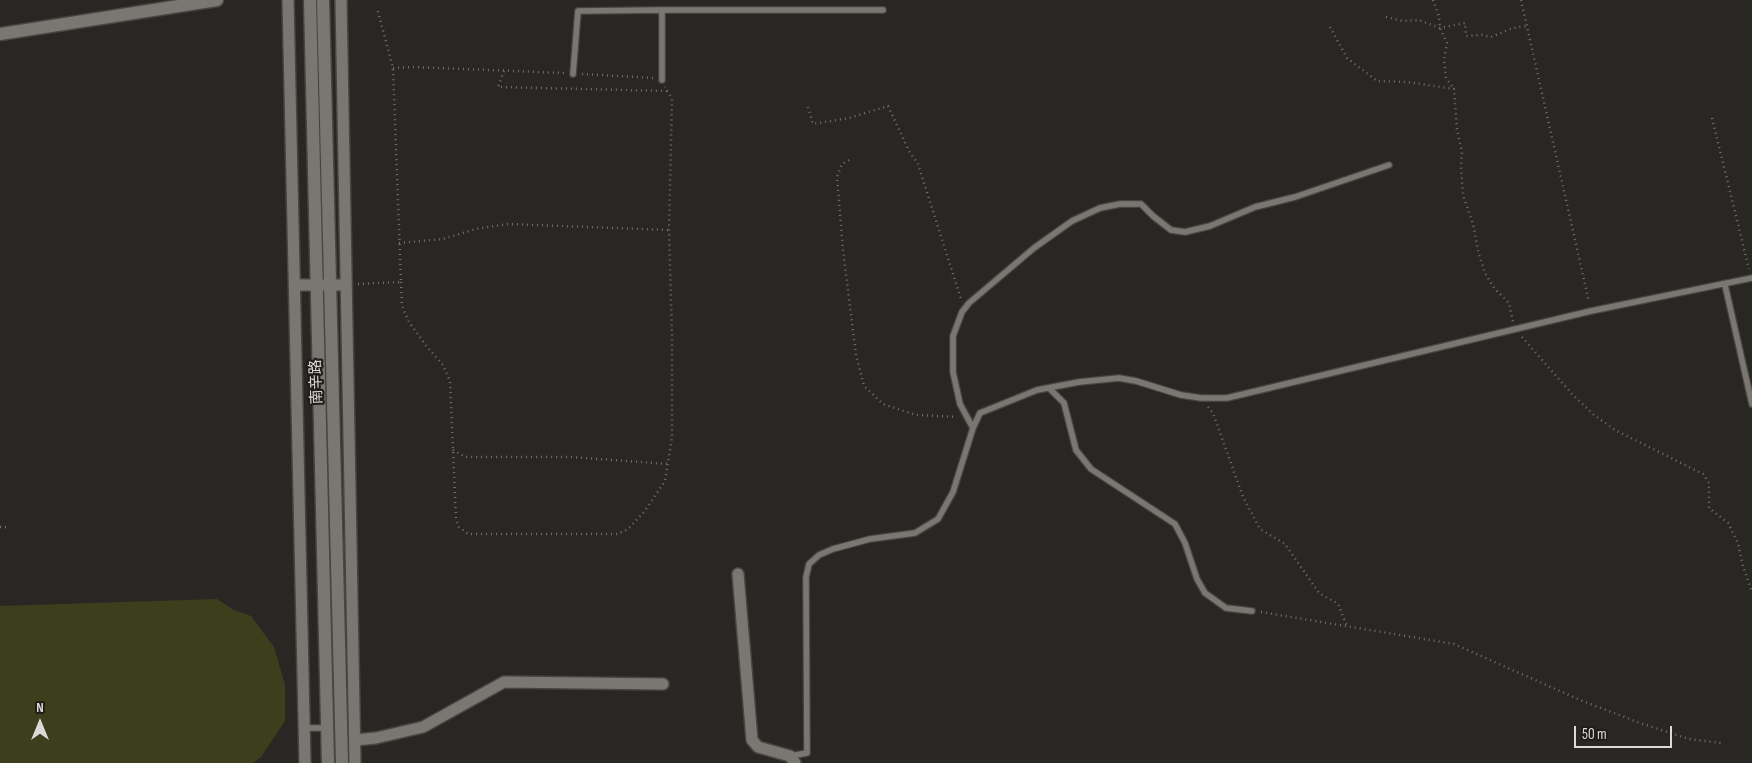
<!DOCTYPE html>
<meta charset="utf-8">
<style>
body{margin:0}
#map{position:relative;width:1752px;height:763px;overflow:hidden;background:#292724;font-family:"Sofia Sans Condensed",sans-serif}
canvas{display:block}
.north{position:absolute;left:15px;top:698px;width:50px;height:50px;-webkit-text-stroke:4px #201e1b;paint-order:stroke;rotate:0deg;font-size:14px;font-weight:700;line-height:20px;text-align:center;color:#dcdad8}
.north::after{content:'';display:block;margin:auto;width:18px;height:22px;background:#dcdad8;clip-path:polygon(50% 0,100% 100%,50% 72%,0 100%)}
.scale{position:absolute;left:1574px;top:726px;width:98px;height:22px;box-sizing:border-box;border:2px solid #dcdad8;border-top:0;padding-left:6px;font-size:15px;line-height:18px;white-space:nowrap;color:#dcdad8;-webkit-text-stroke:4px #201e1b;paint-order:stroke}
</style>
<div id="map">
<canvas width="1752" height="763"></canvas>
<div class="north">N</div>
<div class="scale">50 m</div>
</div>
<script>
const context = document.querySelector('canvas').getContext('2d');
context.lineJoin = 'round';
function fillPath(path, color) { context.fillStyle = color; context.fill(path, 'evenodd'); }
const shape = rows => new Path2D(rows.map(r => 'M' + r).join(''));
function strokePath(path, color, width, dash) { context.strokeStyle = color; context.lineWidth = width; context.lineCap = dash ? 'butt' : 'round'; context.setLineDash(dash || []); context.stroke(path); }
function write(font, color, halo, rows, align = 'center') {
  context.font = font + ' "Sofia Sans Condensed","Noto Sans SC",sans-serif'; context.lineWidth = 4.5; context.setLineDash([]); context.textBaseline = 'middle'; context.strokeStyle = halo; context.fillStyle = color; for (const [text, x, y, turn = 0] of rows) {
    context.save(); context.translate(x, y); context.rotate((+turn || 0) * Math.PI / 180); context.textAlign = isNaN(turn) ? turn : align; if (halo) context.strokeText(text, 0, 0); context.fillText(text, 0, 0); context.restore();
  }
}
fillPath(shape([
 [217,599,234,610,251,616,274,647,285,685,285,721,261,757,253,763,0,763,0,606]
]), '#3c3e1c');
const lane = shape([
 [573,74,578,11,662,10],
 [662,80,662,10,883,10],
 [1725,285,1752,404],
 [1049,388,1064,403,1076,450,1091,469,1175,524,1185,543,1197,579,1205,593,1226,608,1252,611],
 [973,428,960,404,953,372,953,336,962,312,969,303,1034,248,1072,221,1100,208,1120,204,1141,204,1153,216,1171,230,1185,232,1210,226,1255,207,1295,197,1389,165],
 [304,728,327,728],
 [790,756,807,753,806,577,809,564,819,555,833,549,870,539,915,533,938,519,953,492,973,428,980,413,1037,390,1079,382,1119,378,1136,381,1181,395,1201,398,1227,398,1591,311,1752,278]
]);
const street = shape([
 [288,0,305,763],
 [341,0,355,763],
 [295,285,346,285],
 [738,574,752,740,758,747,790,756,795,763],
 [355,740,376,738,423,727,504,682,663,684]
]);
const secondary = shape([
 [310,0,328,763],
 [323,0,342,763],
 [0,34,217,0]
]);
strokePath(lane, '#474542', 8);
strokePath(street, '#474542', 14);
strokePath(secondary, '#474542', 15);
strokePath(shape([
 [1433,0,1439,16,1440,28,1447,43,1444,60,1446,78,1454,89],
 [1521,0,1589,302],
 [1386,17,1403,21,1419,20,1440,28,1465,23,1466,36,1482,35,1491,37,1513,28,1527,26],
 [1330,27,1347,58,1377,81,1407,82,1454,89,1457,130,1462,152,1461,167,1463,195,1473,224,1479,255,1485,273,1494,288,1509,303,1513,322],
 [393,68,413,67,564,73],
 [504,71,498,87,668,91],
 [582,74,654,78],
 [808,107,813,124,849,118,888,106,909,151,918,164,961,299],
 [1712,118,1749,269],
 [849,160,842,164,837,177,843,250,856,355,864,386,883,404,916,415,957,417],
 [399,243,443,239,476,229,508,224,669,230],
 [401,282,402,306,409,322,427,347,443,365,450,381,456,519,459,527,468,534,618,534,628,529,644,512,665,481,672,437,672,335,669,230,672,99,665,87],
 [358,284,401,282,393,68,377,8],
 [1522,337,1572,394,1594,415,1615,430,1703,474,1709,483,1709,508,1728,523,1738,543,1743,566,1752,592],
 [1208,407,1213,413,1243,497,1260,529,1285,544,1319,593,1338,604,1347,626],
 [453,450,465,457,571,457,668,464],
 [0,527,10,527],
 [1261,612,1454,644,1580,700,1640,723,1689,739,1721,743]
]), '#73716f', 2.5, [1, 4]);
strokePath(lane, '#7a7773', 5.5);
strokePath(street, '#7a7773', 11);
strokePath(secondary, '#7a7773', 12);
write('15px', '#dcdad8', '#201e1b', [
 ["南辛路",317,382,-92]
]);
</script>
